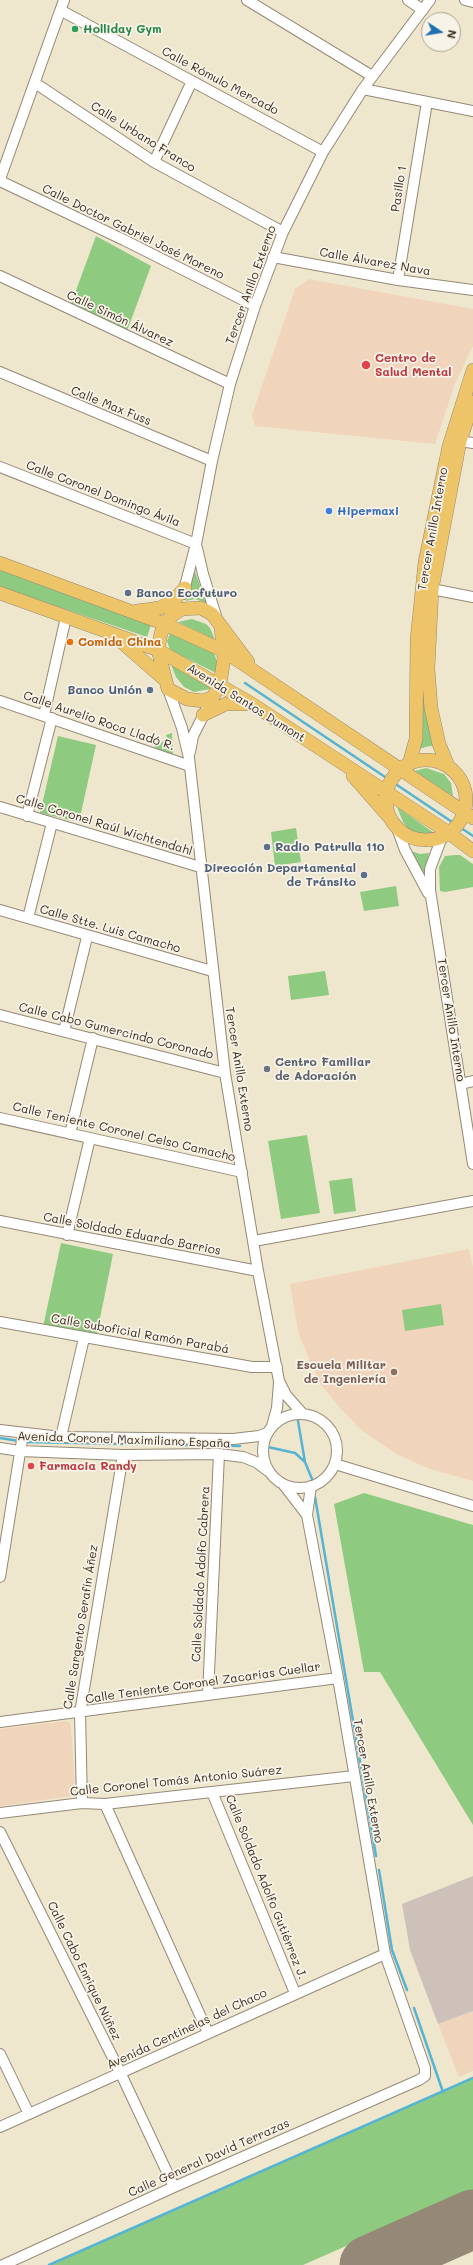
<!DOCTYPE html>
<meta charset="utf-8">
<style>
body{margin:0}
#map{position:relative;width:473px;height:2265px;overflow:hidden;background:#efe7cd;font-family:Mali,sans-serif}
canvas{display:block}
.north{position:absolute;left:421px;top:12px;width:40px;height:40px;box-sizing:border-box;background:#f7f3e8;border:1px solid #aca397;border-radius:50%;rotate:102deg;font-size:11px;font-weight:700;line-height:16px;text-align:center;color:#3b2a1e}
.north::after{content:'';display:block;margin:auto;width:14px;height:18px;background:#1f6fb2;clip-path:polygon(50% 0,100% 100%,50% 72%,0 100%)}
</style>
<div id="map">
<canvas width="473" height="2265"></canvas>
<div class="north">N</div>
</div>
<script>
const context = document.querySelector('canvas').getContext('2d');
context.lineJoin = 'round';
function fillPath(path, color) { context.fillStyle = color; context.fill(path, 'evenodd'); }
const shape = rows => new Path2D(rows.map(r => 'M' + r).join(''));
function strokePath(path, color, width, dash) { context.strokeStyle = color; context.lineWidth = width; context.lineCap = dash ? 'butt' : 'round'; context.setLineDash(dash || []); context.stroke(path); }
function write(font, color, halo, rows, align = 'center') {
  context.font = font + ' Mali,sans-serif'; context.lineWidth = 3.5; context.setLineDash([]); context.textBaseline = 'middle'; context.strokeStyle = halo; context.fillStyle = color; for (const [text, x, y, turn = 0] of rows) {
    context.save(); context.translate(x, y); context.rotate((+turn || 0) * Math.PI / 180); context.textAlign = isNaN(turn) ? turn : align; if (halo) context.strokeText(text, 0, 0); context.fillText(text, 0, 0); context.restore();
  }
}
fillPath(shape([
 [309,279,473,309,473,346,455,384,435,444,255,426,252,415,295,289],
 [469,1249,473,1267,473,1481,430,1469,398,1455,361,1430,340,1408,321,1385,309,1359,298,1332,290,1284],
 [66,1721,70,1722,71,1726,75,1790,72,1796,0,1806,0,1729],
 [473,2011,473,2071,459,2077,438,2024]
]), '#f0d5bc');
fillPath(shape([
 [473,1876,473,2011,438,2024,410,1950,402,1904]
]), '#cec1b9');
fillPath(shape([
 [96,236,151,266,127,331,71,304],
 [0,570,152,622,147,637,0,587],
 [195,571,206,603,195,599,186,601],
 [192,619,206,624,210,628,215,640,178,622],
 [171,631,214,653,217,662,216,673,170,650,167,641],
 [170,662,213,686,210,689,194,692,184,687,176,677],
 [423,701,436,747,430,746,418,749],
 [172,733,173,755,154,747,167,739,166,735],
 [58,736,96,745,79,822,40,813],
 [426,768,444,774,451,783,453,796,415,771],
 [397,807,437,835,418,834,409,830,403,822],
 [296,828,301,862,275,866,271,832],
 [411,851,420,854,429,853,425,870,426,879],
 [455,855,460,855,473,864,473,887,445,892,440,891,439,867,445,856],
 [396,886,399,906,364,911,360,892],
 [325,971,329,995,291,1000,288,976],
 [307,1135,320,1213,281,1219,268,1141],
 [352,1178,356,1211,334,1214,329,1181],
 [61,1243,113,1254,96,1338,43,1327],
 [441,1304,444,1325,405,1331,402,1310],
 [364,1493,473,1525,473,1825,380,1672,364,1672,334,1504],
 [473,2078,473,2190,303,2265,49,2265]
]), '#8eca7f');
strokePath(shape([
 [245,683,473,836],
 [298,1421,305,1462],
 [0,1438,19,1441],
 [24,1442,240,1446],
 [268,1447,295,1453,305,1462,312,1479],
 [315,1497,376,1856],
 [379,1870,392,1950,407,1990],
 [414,2008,443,2092],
 [49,2265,473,2078]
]), '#55b4d4', 2.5);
strokePath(shape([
 [369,2265,473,2219]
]), '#958876', 59);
const minor = shape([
 [247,0,372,76],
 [408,0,423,10],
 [465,0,473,2],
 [62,11,323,152],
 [35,83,154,162,283,232],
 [363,89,473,111],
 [154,162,192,81],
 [0,179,64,0],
 [0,181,124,240,255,306],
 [273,257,398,280,473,290],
 [0,276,230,384],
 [398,280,427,102],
 [0,372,212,461],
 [460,441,473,443],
 [0,467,196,544],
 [197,548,203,574,217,619],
 [432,589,473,597],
 [183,594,196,544,212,461,230,384,255,306,283,232,323,152,363,89,430,0],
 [168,689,182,728,189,758,225,1073,258,1271,279,1381,286,1395,302,1413],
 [0,701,190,766],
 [44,715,66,617],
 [190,752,193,736,206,710],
 [0,807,200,867],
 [27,816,52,718],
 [397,828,405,850,428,893],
 [442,837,430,869,430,890,473,1164],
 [0,910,212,971],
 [28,918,52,823],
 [0,1015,225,1073],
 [64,1031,87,937],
 [461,1084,473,1081],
 [0,1118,242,1172],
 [70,1134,93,1038],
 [0,1221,258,1271],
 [67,1235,90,1138],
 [254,1241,473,1201],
 [0,1322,252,1367,277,1367],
 '263 1451a37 37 0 1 1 74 0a37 37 0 1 1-74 0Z',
 [272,1426,277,1408,279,1383],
 [0,1430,61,1437,233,1439,259,1436,267,1433],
 [61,1437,84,1338],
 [0,1448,20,1451,123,1455,219,1454,243,1457,256,1462,268,1471],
 [335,1464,473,1506],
 [283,1484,307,1515],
 [0,1577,23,1434],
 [208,1695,219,1454],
 [0,1722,338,1678],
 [212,1792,295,1993],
 [82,1803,80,1713,123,1455],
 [105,1804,208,2033],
 [0,1813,82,1803,105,1804,354,1776],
 [0,1832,121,2074,174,2187],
 [0,2054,29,2114],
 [0,2127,385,1954],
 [3,2265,174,2187,419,2080,425,2076,425,2068,385,1954,338,1678,307,1515,311,1486]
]);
const major = shape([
 [0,563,165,624,224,651,473,818],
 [0,593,158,650,252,704,449,833,473,851],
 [137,611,160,608,174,600,185,588],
 [221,627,224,658,220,684,213,697,203,701,187,699,168,689,158,650,161,633,170,617,182,609,201,608,212,614,248,662],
 [117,638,164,679],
 [203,715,226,704,250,704],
 '386 800a40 40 0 1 1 80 0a40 40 0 1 1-80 0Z',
 [409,764,416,739,417,639,425,562,449,446,473,370],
 [448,766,439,744,431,708,428,669,432,589,460,441,473,402],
 [353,776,389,817]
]);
strokePath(minor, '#958876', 12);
strokePath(major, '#958876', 14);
strokePath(minor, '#fff', 10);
strokePath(major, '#eec469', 13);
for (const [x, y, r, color] of [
 [75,29,4,"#2e9e5b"],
 [366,365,5,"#e0444e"],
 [329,511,4,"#3f7fe0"],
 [128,593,4,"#5c6f8a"],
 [70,642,4,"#e8710a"],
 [150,690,4,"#5c6f8a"],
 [267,847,4,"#5c6f8a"],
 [364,875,4,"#5c6f8a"],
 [267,1069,4,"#6b7280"],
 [394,1372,4,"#8d6e63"],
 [31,1466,4,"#e0444e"]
]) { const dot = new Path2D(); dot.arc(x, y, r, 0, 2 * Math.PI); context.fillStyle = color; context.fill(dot); strokePath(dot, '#f7f3e8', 1.5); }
write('bold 12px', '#27864d', '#f7f3e8', [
 ["Holliday Gym",83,29]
], 'left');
write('12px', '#3b2a1e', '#f7f3e8', [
 ["Calle Rómulo Mercado",220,81,28],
 ["Calle Urbano Franco",143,137,32],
 ["Pasillo 1",399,189,-81],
 ["Calle Doctor Gabriel José Moreno",133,232,26],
 ["Calle Álvarez Nava",375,262,10],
 ["Tercer Anillo Externo",251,285,-70],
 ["Calle Simón Álvarez",120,319,25],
 ["Calle Max Fuss",111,406,22],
 ["Calle Coronel Domingo Ávila",103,494,21],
 ["Tercer Anillo Interno",433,529,-80],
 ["Avenida Santos Dumont",246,703,32],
 ["Calle Aurelio Roca Lladó R.",99,721,19],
 ["Calle Coronel Raúl Wichtendahl",104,825,17],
 ["Calle Stte. Luis Camacho",110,929,16],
 ["Tercer Anillo Interno",451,1020,81],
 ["Calle Cabo Gumercindo Coronado",116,1031,14],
 ["Tercer Anillo Externo",239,1069,81],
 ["Calle Teniente Coronel Celso Camacho",124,1132,13],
 ["Calle Soldado Eduardo Barrios",132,1234,11],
 ["Calle Suboficial Ramón Parabá",140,1334,10],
 ["Avenida Coronel Maximiliano España",124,1440,2],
 ["Calle Soldado Adolfo Cabrera",201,1574,-87],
 ["Calle Sargento Serafín Áñez",81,1627,-81],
 ["Calle Teniente Coronel Zacarías Cuellar",203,1683,-8],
 ["Calle Coronel Tomás Antonio Suárez",176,1781,-6],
 ["Tercer Anillo Externo",368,1781,80],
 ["Calle Soldado Adolfo Gutiérrez J.",266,1887,68],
 ["Calle Cabo Enrique Núñez",84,1971,64],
 ["Avenida Centinelas del Chaco",187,2029,-25],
 ["Calle General David Terrazas",209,2158,-24]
]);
write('bold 12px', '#be3a42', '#f7f3e8', [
 ["Centro de",375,358],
 ["Salud Mental",375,372],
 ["Farmacia Randy",39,1466]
], 'left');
write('bold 12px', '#366cbe', '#f7f3e8', [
 ["Hipermaxi",337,511]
], 'left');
write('bold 12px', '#4e5e75', '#f7f3e8', [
 ["Banco Ecofuturo",136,593],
 ["Banco Unión",142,690,"right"],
 ["Radio Patrulla 110",275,847],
 ["Dirección Departamental",356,868,"right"],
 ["de Tránsito",356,882,"right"]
], 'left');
write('bold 12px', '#c56008', '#f7f3e8', [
 ["Comida China",78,642]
], 'left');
write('bold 12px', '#5b616d', '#f7f3e8', [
 ["Centro Familiar",275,1062],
 ["de Adoración",275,1076]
], 'left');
write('bold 12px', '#785e54', '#f7f3e8', [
 ["Escuela Militar",386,1365],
 ["de Ingeniería",386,1379]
], 'right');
</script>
